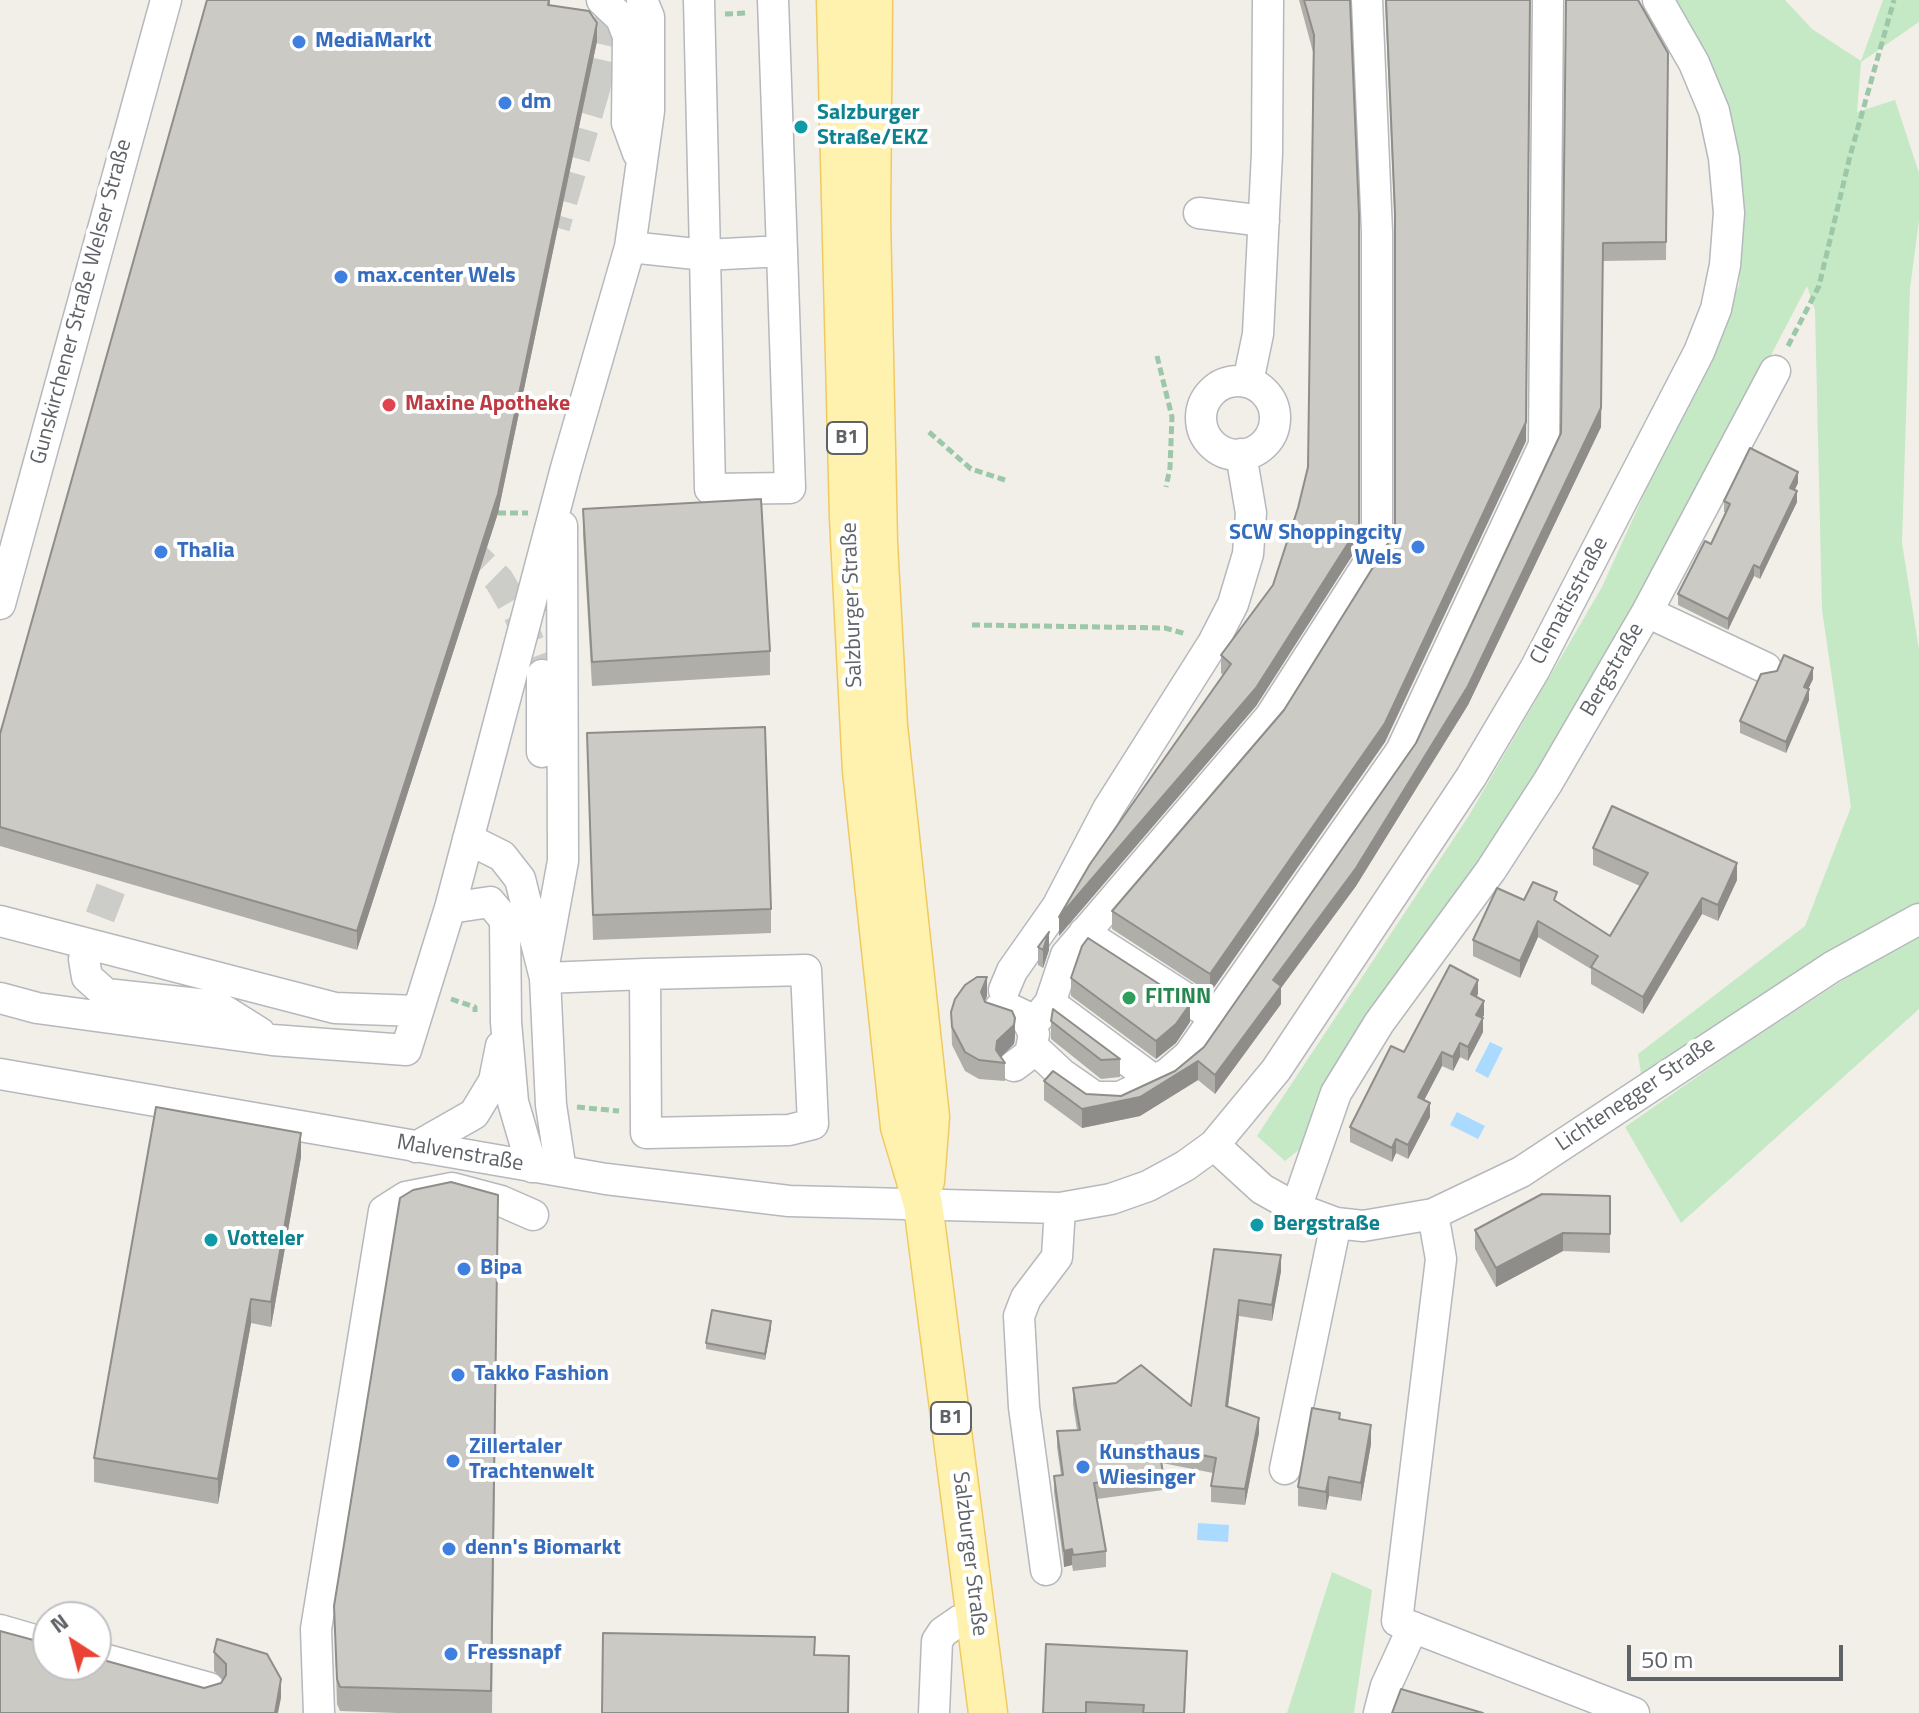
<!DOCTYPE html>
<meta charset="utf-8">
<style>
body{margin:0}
#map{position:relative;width:1919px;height:1713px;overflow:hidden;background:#f1efe8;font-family:"Titillium Web",sans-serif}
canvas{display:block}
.north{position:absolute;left:32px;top:1601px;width:80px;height:80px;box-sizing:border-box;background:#fff;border:2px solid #bfc1c3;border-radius:50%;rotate:324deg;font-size:22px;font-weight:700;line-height:32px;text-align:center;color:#5f6368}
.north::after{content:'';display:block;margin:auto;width:28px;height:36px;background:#ea4335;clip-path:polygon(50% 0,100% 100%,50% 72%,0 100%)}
.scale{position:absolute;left:1627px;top:1645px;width:216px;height:36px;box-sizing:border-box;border:4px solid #5f6368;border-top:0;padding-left:10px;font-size:24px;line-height:28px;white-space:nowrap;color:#5f6368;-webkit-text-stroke:6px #fff;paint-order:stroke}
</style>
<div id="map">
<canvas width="1919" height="1713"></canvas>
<div class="north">N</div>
<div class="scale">50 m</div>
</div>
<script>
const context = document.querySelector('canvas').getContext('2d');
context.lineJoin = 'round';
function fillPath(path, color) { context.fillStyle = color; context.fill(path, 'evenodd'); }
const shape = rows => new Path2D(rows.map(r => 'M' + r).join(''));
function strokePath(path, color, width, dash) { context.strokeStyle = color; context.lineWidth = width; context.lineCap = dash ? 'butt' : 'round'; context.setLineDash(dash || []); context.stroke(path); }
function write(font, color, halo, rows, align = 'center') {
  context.font = font + ' "Titillium Web",sans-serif'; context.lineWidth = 8; context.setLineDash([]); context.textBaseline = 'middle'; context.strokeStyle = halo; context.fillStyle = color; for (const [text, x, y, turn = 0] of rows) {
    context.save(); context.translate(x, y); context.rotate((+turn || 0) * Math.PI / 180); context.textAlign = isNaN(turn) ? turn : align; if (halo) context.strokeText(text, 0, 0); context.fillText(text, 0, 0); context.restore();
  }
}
fillPath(shape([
 [1675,0,1785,0,1812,29,1861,61,1883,0,1919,0,1919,22,1861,62,1857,112,1895,100,1919,173,1919,220,1910,288,1902,543,1919,650,1919,909,1642,1080,1638,1054,1805,926,1851,807,1822,610,1815,310,1807,286,1620,644,1497,849,1335,1064,1314,1105,1306,1144,1285,1161,1257,1136,1468,817,1602,587,1739,285,1744,194,1733,122,1715,73],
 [1919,935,1919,1009,1681,1223,1625,1127,1737,1049,1897,945],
 [1332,1572,1372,1590,1354,1713,1287,1713]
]), '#c5e8c5');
fillPath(shape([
 [1490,1042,1503,1048,1488,1078,1475,1071],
 [1457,1112,1485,1126,1478,1139,1450,1125],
 [1198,1523,1229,1525,1228,1542,1197,1540]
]), '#aadaff');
strokePath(shape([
 [550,71,595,89,555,227],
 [595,89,610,21,610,0],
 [463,545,499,580,518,613,542,675],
 [84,959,129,841]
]), '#ccccc8', 30, [30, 15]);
const minor = shape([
 [602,0,621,18,628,36,627,123,638,153],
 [773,0,782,251,790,488,710,489,705,255,782,251],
 [1199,213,1264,221],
 [630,247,705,255,699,0],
 '1201 418a37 37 0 1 1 74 0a37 37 0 1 1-74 0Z',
 [1248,382,1258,334,1267,153,1268,0],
 [0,604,166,0],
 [1647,612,1766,668],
 [542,675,542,752],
 [468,839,502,856,520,879,545,978,551,1105,561,1171],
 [450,908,490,902,505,920,506,1022,513,1102,532,1167],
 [0,921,335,1008,417,1011],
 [1084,933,1215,1017],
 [84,959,87,977,106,994,217,1006,260,1033],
 [543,970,563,861,562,526],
 [545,978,645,974,806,970,813,1124,789,1130,646,1133,645,974],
 [1004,990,1012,971,1057,907,1108,809,1213,643,1233,604,1248,554,1251,513,1241,454],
 [0,998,37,1008,272,1040,406,1050,450,908,566,468,630,247,649,111,649,17,642,0],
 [1050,1003,1155,1081],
 [999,1009,1008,1008,1025,1016,1034,1034,1030,1054,1014,1066],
 [1032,1025,1050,1003,1066,955,1270,717,1377,550,1377,232,1367,0],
 [1033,1047,1062,1074,1095,1097,1120,1097,1167,1074,1189,1055,1401,751,1544,445,1548,0],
 [0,1074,606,1179,789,1201,1060,1208,1111,1199,1148,1186,1185,1166,1214,1145,1276,1070,1471,777,1535,669,1699,352,1716,309,1725,265,1729,213,1724,158,1714,111,1694,63,1658,0],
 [1214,1145,1262,1189,1296,1208,1336,1223,1363,1226,1433,1214,1521,1172,1832,967,1919,919],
 [416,1147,474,1114,494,1081,501,1046],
 [1296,1208,1336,1093,1379,1023,1491,870,1548,782,1647,612,1775,371],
 [1433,1214,1441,1259,1397,1621,1634,1713],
 [1285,1469,1336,1223],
 [1046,1570,1024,1407,1019,1316,1026,1298,1057,1257,1060,1208],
 [0,1630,48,1644],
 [96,1657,209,1688],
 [319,1713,316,1629,384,1211,406,1197,452,1188,501,1201,533,1215],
 [934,1713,937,1641,943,1632,959,1621,977,1616],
 [1379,1713,1386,1686,1413,1627]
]);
const major = shape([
 [836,0,849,518,862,771,900,1127,923,1204,988,1713],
 [873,0,871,218,878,543,888,726,930,1117,925,1181]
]);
strokePath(minor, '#b5b8bc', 33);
strokePath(major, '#f2c960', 41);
strokePath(shape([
 [725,14,747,13],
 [1788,346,1819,286,1850,156,1894,0],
 [1157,356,1172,417,1170,468,1166,487],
 [929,432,971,469,1005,480],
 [498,513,528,513],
 [972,625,1165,628,1186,634],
 [451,999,475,1007,475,1012],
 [577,1107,619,1111]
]), '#9cc7a9', 5, [8, 4]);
strokePath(minor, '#fff', 30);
strokePath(major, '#fff2af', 38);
fillPath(shape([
 [207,0,550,0,550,5,597,41,498,513,357,950,0,846,0,734],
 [1299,0,1350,0,1359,545,1256,706,1059,936,1224,676,1221,673,1221,655,1273,585,1298,508,1308,467,1313,52],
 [1385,0,1530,0,1526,441,1385,742,1210,993,1112,929,1112,911,1284,710,1395,532,1395,232],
 [1566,0,1668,53,1666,260,1603,261,1601,427,1468,705,1356,886,1281,988,1281,1004,1215,1094,1198,1080,1140,1116,1082,1128,1044,1100,1044,1081,1086,1094,1121,1096,1175,1071,1204,1047,1416,743,1561,433],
 [1798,483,1795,490,1797,502,1760,579,1754,576,1728,630,1678,605,1678,594,1711,544,1726,512,1724,512,1724,501],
 [583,509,770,651,770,675,592,686,583,534],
 [1813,679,1808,689,1809,700,1786,753,1740,733,1740,721],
 [587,733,771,909,771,933,593,940],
 [1593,848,1737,880,1718,921,1702,914,1643,1014,1591,984,1591,969,1538,937,1520,978,1473,956,1473,940,1524,900,1557,903,1610,936,1640,886,1593,865],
 [1038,947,1049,950,1043,968,1038,965],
 [1071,978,1190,1022,1176,1043,1156,1059,1071,996],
 [1478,994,1476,997,1484,1015,1482,1018,1483,1032,1468,1061,1460,1057,1453,1071,1442,1066,1424,1100,1430,1117,1408,1159,1396,1153,1392,1162,1350,1142,1350,1127,1404,1052],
 [987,996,985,1002,1015,1037,1014,1044,1001,1056,1005,1063,1005,1081,979,1079,965,1071,952,1045,951,1012],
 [1051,1021,1120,1059,1120,1077,1101,1079,1051,1039],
 [301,1157,271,1327,251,1323,218,1504,94,1482,94,1458],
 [498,1195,492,1713,397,1713,340,1711,337,1704,334,1606],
 [1610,1196,1610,1253,1563,1251,1496,1287,1475,1249,1475,1230],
 [1214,1249,1281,1271,1272,1321,1239,1316,1228,1407,1259,1433,1245,1505,1211,1502,1211,1486,1213,1473,1162,1463,1163,1490,1097,1499,1106,1551,1106,1567,1073,1571,1072,1565,1064,1567,1054,1492,1054,1476,1061,1475,1057,1447,1057,1431,1077,1430,1073,1404,1073,1388,1191,1406],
 [771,1328,765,1360,706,1349,706,1343],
 [1340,1420,1371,1444,1361,1501,1329,1496,1326,1510,1298,1506,1298,1487],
 [214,1652,281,1698,204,1688,221,1683,223,1680,214,1671],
 [1187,1663,1185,1713,1043,1713]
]), '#afaea9');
fillPath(shape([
 [1530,0,1526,441,1385,742,1210,993,1210,974,1385,723],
 [597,23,597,41,498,513,357,950,357,931],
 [1603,243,1601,427,1468,705,1356,886,1281,988,1281,1004,1215,1094,1215,1075,1273,980,1356,868,1601,408],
 [1798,472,1798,483,1790,498,1790,488],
 [1797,491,1797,502,1760,579,1760,568],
 [1359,526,1359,545,1256,706,1059,936,1059,917],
 [1754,565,1754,576,1728,630,1728,619],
 [1813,668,1813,679,1804,698,1804,687],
 [1809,689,1809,700,1786,753,1786,742],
 [1737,863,1737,880,1718,921,1718,905],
 [1702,898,1702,914,1643,1014,1643,997],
 [1538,921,1538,937,1520,978,1520,961],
 [1049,932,1049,950,1043,968,1043,950],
 [987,977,987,996,981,1010,981,992],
 [1478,980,1478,994,1471,1008,1471,994],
 [1484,1001,1484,1015,1476,1029,1476,1015],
 [1190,1004,1190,1022,1176,1043,1156,1059,1156,1041],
 [1015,1018,1015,1037,1014,1044,996,1062,997,1041],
 [1483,1018,1483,1032,1468,1061,1468,1047],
 [1460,1043,1460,1057,1453,1071,1453,1057],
 [1442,1052,1442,1066,1418,1112,1418,1097],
 [1198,1061,1198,1080,1140,1116,1082,1128,1082,1109,1140,1097],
 [1430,1103,1430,1117,1408,1159,1408,1145],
 [301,1133,301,1157,271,1327,271,1302],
 [1396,1139,1396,1153,1392,1162,1392,1148],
 [1563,1233,1563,1251,1496,1287,1496,1268],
 [1281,1255,1281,1271,1272,1321,1272,1305],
 [251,1299,251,1323,218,1504,218,1479],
 [1239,1300,1239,1316,1226,1422,1226,1406],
 [771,1321,771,1328,765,1360,765,1354],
 [1259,1418,1259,1433,1245,1505,1245,1489],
 [1371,1425,1371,1444,1361,1501,1361,1483],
 [1329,1477,1329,1496,1326,1510,1326,1492],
 [1072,1549,1072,1565,1064,1567,1064,1551],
 [281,1679,281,1698,278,1713,275,1713]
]), '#8f8d8a');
const building = shape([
 [207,0,549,0,548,5,589,11,597,23,498,494,357,931,0,827,0,734,207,0],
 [1304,0,1350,0,1359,214,1359,526,1256,688,1059,917,1090,864,1231,664,1221,655,1273,585,1298,508,1308,467,1314,35,1304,0],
 [1386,0,1530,0,1526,422,1385,723,1210,974,1112,911,1284,710,1395,532,1395,213,1386,0],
 [1566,0,1638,0,1668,53,1666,242,1603,243,1601,408,1468,686,1356,868,1273,980,1281,986,1215,1075,1198,1061,1140,1097,1082,1109,1044,1081,1053,1071,1086,1094,1121,1096,1175,1071,1204,1047,1416,743,1561,433,1566,0],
 [1750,448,1798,472,1790,488,1797,491,1760,568,1754,565,1728,619,1678,594,1705,541,1711,544,1730,504,1724,501,1750,448],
 [761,499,770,651,592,662,583,509,761,499],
 [1784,655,1813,668,1804,687,1809,689,1786,742,1740,721,1761,674,1777,671,1784,655],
 [765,727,771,909,593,915,587,733,765,727],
 [1612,806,1737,863,1718,905,1702,898,1643,997,1591,967,1598,956,1538,921,1520,961,1473,940,1497,888,1524,900,1533,882,1557,892,1554,900,1610,936,1648,873,1593,848,1612,806],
 [1049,932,1043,950,1038,947,1049,932],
 [1088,938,1190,1004,1176,1024,1156,1041,1071,978,1082,946,1088,938],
 [1450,965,1478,980,1471,994,1484,1001,1476,1015,1483,1018,1468,1047,1460,1043,1453,1057,1442,1052,1418,1097,1430,1103,1408,1145,1396,1139,1392,1148,1350,1127,1391,1046,1404,1052,1450,965],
 [977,977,987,977,981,992,985,1002,1012,1011,1015,1018,1014,1025,997,1041,996,1050,1005,1063,979,1060,965,1052,952,1027,951,1012,955,999,965,985,977,977],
 [1053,1009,1120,1059,1101,1060,1051,1021,1053,1009],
 [156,1107,301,1133,271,1302,251,1299,218,1479,94,1458,156,1107],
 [451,1182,498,1195,491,1691,340,1687,337,1679,334,1606,400,1198,413,1190,451,1182],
 [1542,1194,1610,1196,1610,1234,1563,1233,1496,1268,1475,1230,1542,1194],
 [1214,1249,1281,1255,1272,1305,1239,1300,1226,1406,1259,1418,1245,1489,1211,1486,1216,1458,1159,1446,1163,1474,1094,1483,1106,1551,1073,1555,1072,1549,1064,1551,1054,1476,1063,1475,1057,1431,1080,1430,1073,1388,1116,1383,1141,1365,1191,1406,1214,1249],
 [712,1310,771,1321,765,1354,706,1343,712,1310],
 [1312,1408,1340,1413,1339,1419,1371,1425,1361,1483,1329,1477,1326,1492,1298,1487,1312,1408],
 [0,1631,48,1644,48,1665,96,1665,96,1658,204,1688,221,1683,226,1675,226,1664,214,1652,217,1639,267,1654,281,1679,275,1713,0,1713,0,1631],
 [603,1633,815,1637,814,1655,849,1656,848,1713,602,1713,603,1633],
 [1046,1644,1187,1651,1184,1713,1143,1713,1144,1705,1086,1702,1086,1713,1043,1713,1046,1644],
 [1401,1689,1483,1713,1392,1713,1401,1689]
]);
fillPath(building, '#cccac5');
strokePath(building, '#8f8d8a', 2);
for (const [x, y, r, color] of [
 [299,42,8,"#3f7fe0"],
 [505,103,8,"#3f7fe0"],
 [801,127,8,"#0f9aa8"],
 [341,277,8,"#3f7fe0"],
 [389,405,8,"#e0444e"],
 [1418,547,8,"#3f7fe0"],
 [161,552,8,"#3f7fe0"],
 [1129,998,8,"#2e9e5b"],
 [1257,1225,8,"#0f9aa8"],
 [211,1240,8,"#0f9aa8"],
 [464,1269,8,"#3f7fe0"],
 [458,1375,8,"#3f7fe0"],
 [453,1461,8,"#3f7fe0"],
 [1083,1467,8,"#3f7fe0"],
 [449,1549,8,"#3f7fe0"],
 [451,1654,8,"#3f7fe0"]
]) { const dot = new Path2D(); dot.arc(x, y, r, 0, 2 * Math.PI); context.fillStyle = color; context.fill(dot); strokePath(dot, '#fff', 3); }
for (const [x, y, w] of [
 [847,438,40],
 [951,1418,40]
]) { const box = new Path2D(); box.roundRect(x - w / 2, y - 16, w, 32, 6); context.fillStyle = '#fff'; context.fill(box); strokePath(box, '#5f6368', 2); }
write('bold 20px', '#5f6368', null, [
 ["B1",847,438],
 ["B1",951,1418]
]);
write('bold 22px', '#366cbe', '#fff', [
 ["MediaMarkt",315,42],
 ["dm",521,103],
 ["max.center Wels",357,277],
 ["SCW Shoppingcity",1402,534,"right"],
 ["Wels",1402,559,"right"],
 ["Thalia",177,552],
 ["Bipa",480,1269],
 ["Takko Fashion",474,1375],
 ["Zillertaler",469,1448],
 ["Trachtenwelt",469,1473],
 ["Kunsthaus",1099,1454],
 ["Wiesinger",1099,1479],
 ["denn's Biomarkt",465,1549],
 ["Fressnapf",467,1654]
], 'left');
write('bold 22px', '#0d838f', '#fff', [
 ["Salzburger",817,114],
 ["Straße/EKZ",817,139],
 ["Bergstraße",1273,1225],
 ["Votteler",227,1240]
], 'left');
write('22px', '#5f6368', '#fff', [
 ["Gunskirchener Straße Welser Straße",82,302,-75],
 ["Clematisstraße",1570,601,-62],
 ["Salzburger Straße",853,605,-92],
 ["Bergstraße",1613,670,-60],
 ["Lichtenegger Straße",1636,1095,-34],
 ["Malvenstraße",460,1154,10],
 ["Salzburger Straße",969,1554,83]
]);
write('bold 22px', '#be3a42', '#fff', [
 ["Maxine Apotheke",405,405]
], 'left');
write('bold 22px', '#27864d', '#fff', [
 ["FITINN",1145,998]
], 'left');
</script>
